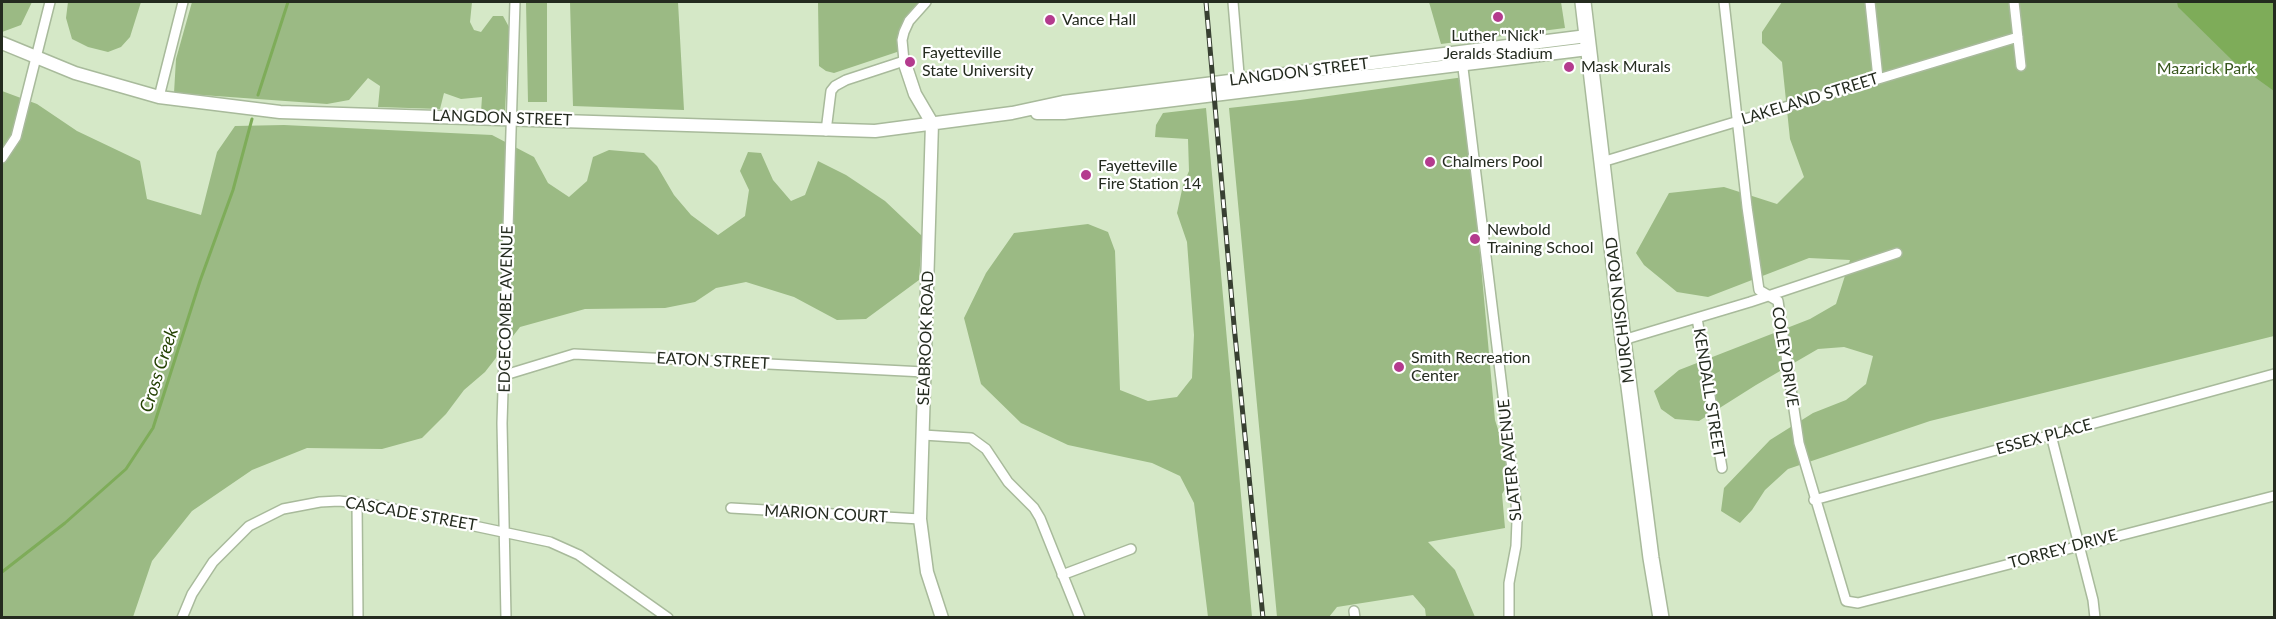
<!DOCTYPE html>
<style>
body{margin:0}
#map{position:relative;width:2276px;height:619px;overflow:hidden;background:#d5e8c7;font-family:Lato,sans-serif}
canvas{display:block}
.frame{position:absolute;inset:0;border:3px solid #242b1f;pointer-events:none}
</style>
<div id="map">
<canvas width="2276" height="619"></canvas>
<div class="frame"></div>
</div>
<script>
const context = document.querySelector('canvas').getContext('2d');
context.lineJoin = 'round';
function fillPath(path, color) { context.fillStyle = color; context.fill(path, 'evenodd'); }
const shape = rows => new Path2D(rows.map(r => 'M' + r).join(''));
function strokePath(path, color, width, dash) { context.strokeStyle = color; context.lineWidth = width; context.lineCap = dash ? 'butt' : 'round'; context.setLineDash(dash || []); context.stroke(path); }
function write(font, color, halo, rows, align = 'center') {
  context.font = font + ' Lato,sans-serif'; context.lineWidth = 4.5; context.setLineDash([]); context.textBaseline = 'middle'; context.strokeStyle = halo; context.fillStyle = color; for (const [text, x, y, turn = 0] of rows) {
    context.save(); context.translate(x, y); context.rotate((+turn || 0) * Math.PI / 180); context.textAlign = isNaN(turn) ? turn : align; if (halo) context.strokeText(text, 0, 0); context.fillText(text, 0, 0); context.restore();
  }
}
fillPath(shape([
 [2,2,32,2,21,25,2,32],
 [68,2,141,2,130,37,121,47,108,52,88,47,72,39,66,18],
 [192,2,472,2,470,22,474,30,481,32,493,16,503,16,509,27,505,112,481,112,482,97,461,99,444,93,440,109,378,107,380,86,368,78,349,100,327,104,174,93,176,59],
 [526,2,547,2,547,102,528,102],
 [570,2,678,2,684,110,573,106],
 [818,2,927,2,909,21,903,50,834,73,826,71,819,66],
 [1429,2,1561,2,1565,28,1441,44],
 [1782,2,2274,2,2274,336,1930,421,1788,469,1765,490,1752,510,1740,523,1721,511,1724,488,1770,440,1813,413,1846,400,1866,384,1873,356,1844,347,1818,349,1756,385,1699,421,1675,419,1661,409,1654,391,1679,370,1810,319,1836,304,1850,260,1809,258,1708,297,1677,292,1644,265,1636,253,1669,193,1724,187,1777,204,1804,177,1790,139,1782,62,1762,43,1762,32],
 [1464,77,1495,420,1513,476,1502,494,1505,528,1428,542,1455,570,1475,617,1426,617,1425,609,1413,595,1337,607,1329,617,1277,617,1229,108,1300,100],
 [2,91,37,104,77,131,140,161,147,199,201,215,217,152,235,126,284,125,492,135,534,157,548,183,569,197,587,181,593,157,609,150,644,153,657,166,674,195,691,215,718,235,745,216,749,190,740,171,748,152,761,153,773,180,791,201,805,195,818,161,846,175,885,201,922,236,919,280,866,319,837,320,794,297,746,282,716,288,695,302,665,308,585,309,520,327,485,372,464,390,446,414,422,438,382,449,307,448,252,470,192,511,152,561,133,617,2,617],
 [1206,108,1252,617,1208,617,1194,503,1180,476,1152,463,1068,445,1021,423,981,384,964,318,986,273,1014,233,1088,224,1108,232,1115,251,1120,390,1148,401,1177,397,1192,378,1194,335,1187,242,1177,213,1183,185,1189,171,1188,139,1155,137,1156,125,1163,113]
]), '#9bba84');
fillPath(shape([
 [2177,2,2274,2,2274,91,2235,63,2178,7]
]), '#7eac59');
strokePath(shape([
 [258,95,288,2],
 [2,572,65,523,126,469,153,428,200,281,233,190,252,119]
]), '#7eac59', 3);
const minor = shape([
 [1233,2,1240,86],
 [1724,2,1747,207,1759,290,1778,301,1799,443,1846,601,1858,603,2274,496],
 [1870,2,1878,78],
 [2014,2,2021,66],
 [1462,60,1516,502,1517,521,1516,546,1509,583,1509,618],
 [159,97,183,2],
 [826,131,831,91,835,86,846,80,904,61,902,40,904,32,909,21,926,2],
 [2,158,16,137,50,2],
 [1602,162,2018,37],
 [1697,318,1722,468],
 [1623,340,1750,302,1897,253],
 [505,375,574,354,924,372],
 [923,435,971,438,986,449,1008,482,1034,508,1040,518,1080,618],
 [2051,435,2093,600,2095,618],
 [1814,500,2274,374],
 [357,502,358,618],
 [731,508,920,519],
 [1062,575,1131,549],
 [1354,611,1355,618],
 [182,618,192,594,213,562,249,526,283,509,320,502,339,501,375,505,550,542,579,555,668,618],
 [506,618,502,423,515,2]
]);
const tertiary = shape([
 [2,43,75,73,159,97,280,112,875,131,1012,113,1063,102,1587,36],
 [904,61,915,94,932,123,920,519,927,572,942,618],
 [1037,113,1064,113,1141,104,1588,49]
]);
const primary = shape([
 [1583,2,1623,340,1651,558,1661,618]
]);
strokePath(minor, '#a8ba9b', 12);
strokePath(tertiary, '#a8ba9b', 15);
strokePath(primary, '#a8ba9b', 18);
strokePath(minor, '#fff', 9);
strokePath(tertiary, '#fff', 12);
strokePath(primary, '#fff', 15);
const rail = shape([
 [1206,2,1234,325,1263,618]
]);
strokePath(rail, '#384032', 5);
strokePath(rail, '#fff', 3, [9]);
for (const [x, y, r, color] of [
 [1498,17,6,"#b43b8e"],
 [1050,20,6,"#b43b8e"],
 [910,62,6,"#b43b8e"],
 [1569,67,6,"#b43b8e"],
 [1430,162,6,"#b43b8e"],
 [1086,175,6,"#b43b8e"],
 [1475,239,6,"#b43b8e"],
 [1399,367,6,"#b43b8e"]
]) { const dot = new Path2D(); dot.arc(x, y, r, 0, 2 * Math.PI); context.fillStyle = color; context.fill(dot); strokePath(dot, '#fff', 2); }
write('16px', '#242b1f', '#fff', [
 ["Vance Hall",1062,20],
 ["Luther \"Nick\"",1498,36,"center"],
 ["Jeralds Stadium",1498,54,"center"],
 ["Fayetteville",922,53],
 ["State University",922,71],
 ["Mask Murals",1581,67],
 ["Chalmers Pool",1442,162],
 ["Fayetteville",1098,166],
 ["Fire Station 14",1098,184],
 ["Newbold",1487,230],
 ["Training School",1487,248],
 ["Smith Recreation",1411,358],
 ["Center",1411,376]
], 'left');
write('16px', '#37561c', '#fff', [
 ["Mazarick Park",2206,69]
]);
write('16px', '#242b1f', '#fff', [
 ["LANGDON STREET",1299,72,-7],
 ["LAKELAND STREET",1810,99,-17],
 ["LANGDON STREET",502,118,2],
 ["EDGECOMBE AVENUE",506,309,-89],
 ["MURCHISON ROAD",1620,310,-97],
 ["SEABROOK ROAD",926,338,-88],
 ["COLEY DRIVE",1785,357,81],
 ["EATON STREET",713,361,3],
 ["KENDALL STREET",1709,393,81],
 ["ESSEX PLACE",2044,437,-15],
 ["SLATER AVENUE",1510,460,-96],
 ["CASCADE STREET",411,514,10],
 ["MARION COURT",826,514,3],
 ["TORREY DRIVE",2063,549,-15]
]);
write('italic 18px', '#254204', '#fff', [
 ["Cross Creek",159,370,-72]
]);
</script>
